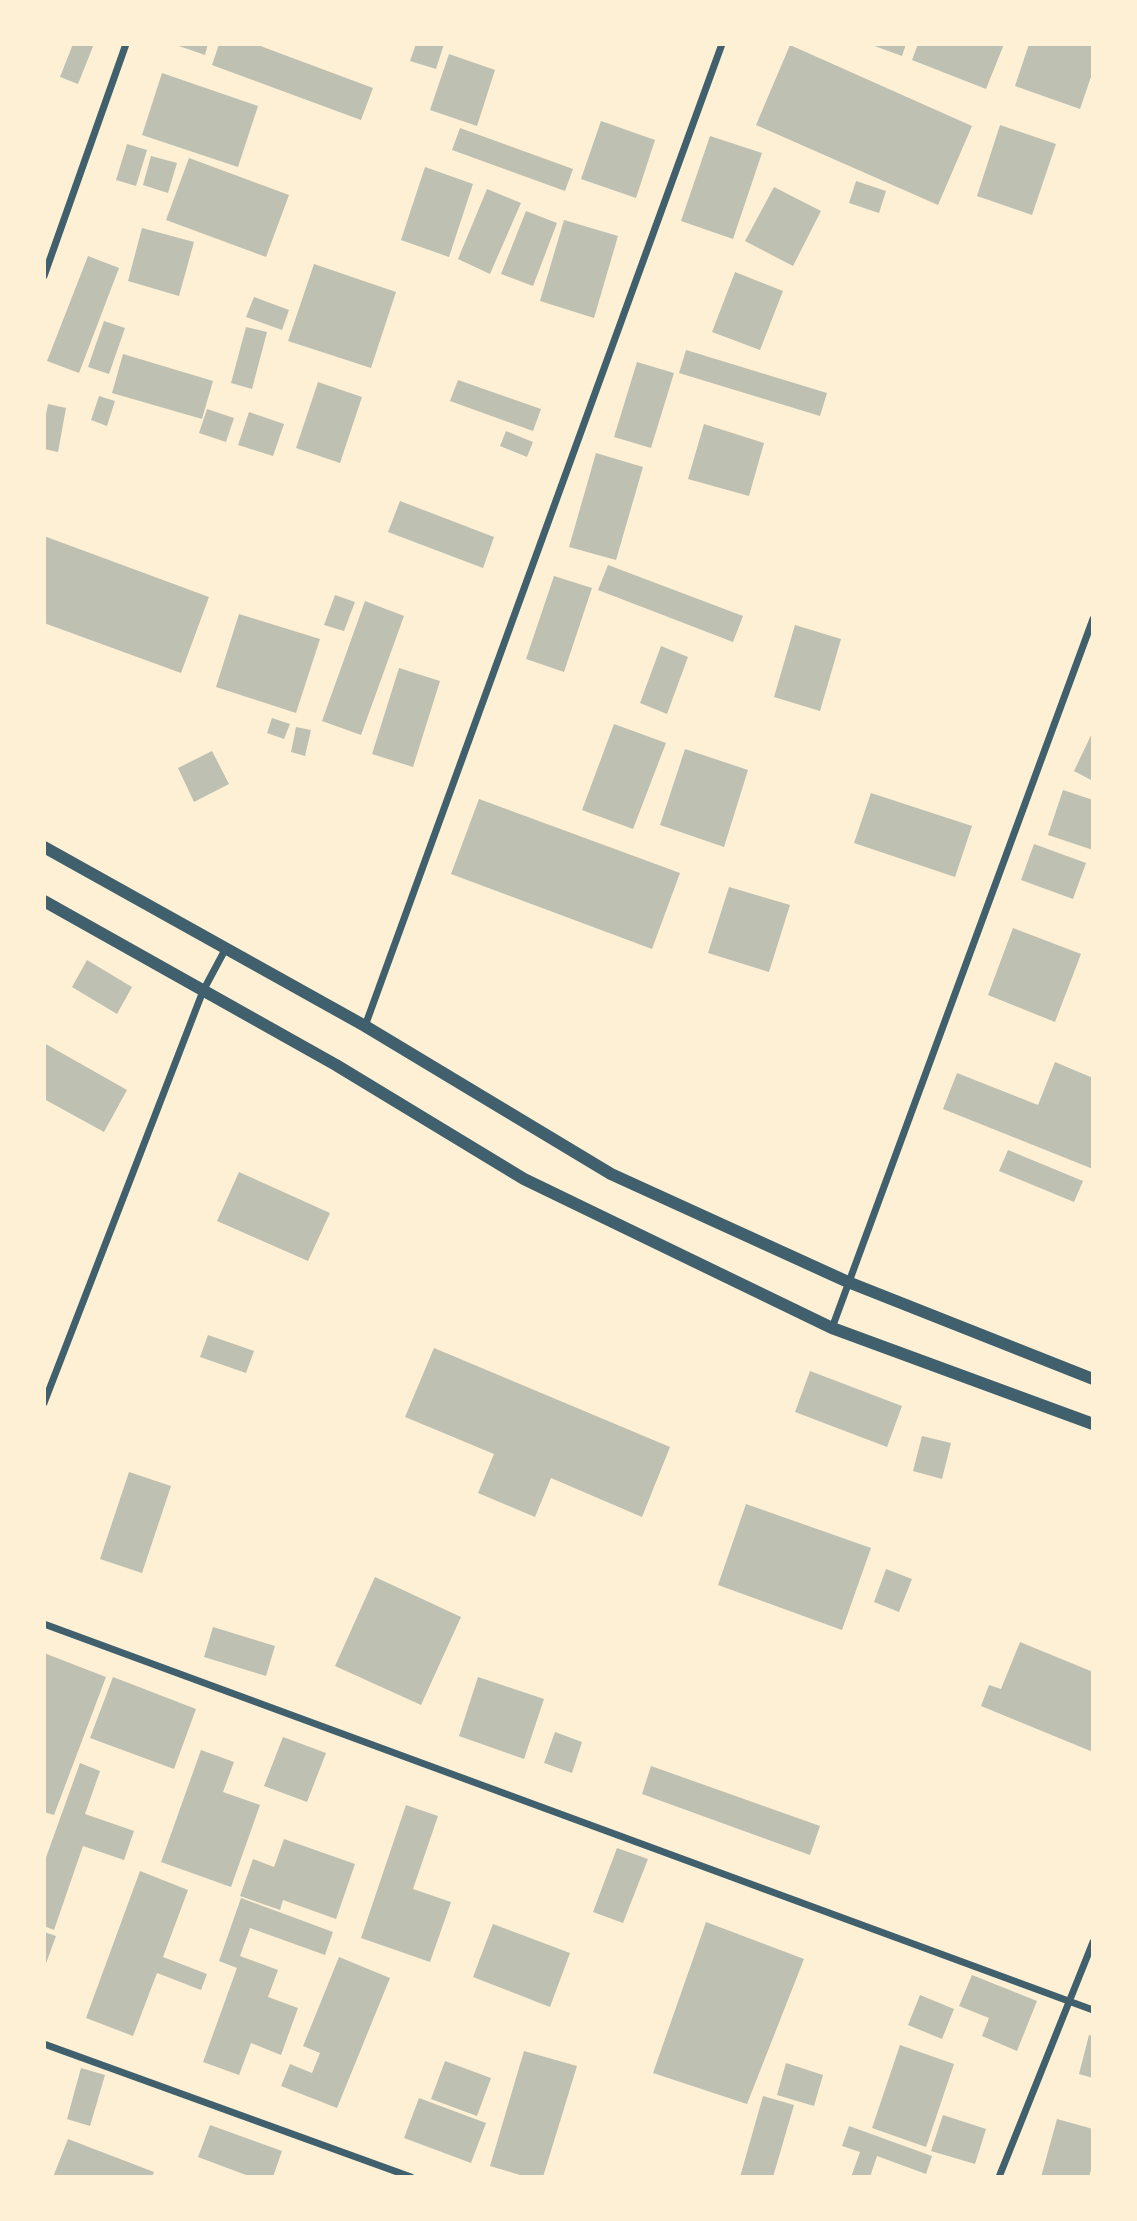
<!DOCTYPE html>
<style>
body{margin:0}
#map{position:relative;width:1137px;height:2221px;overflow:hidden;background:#fdf0d5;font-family:Arial,sans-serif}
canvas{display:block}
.frame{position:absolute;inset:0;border:46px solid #fdf0d5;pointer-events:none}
</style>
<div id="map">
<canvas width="1137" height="2221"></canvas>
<div class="frame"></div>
</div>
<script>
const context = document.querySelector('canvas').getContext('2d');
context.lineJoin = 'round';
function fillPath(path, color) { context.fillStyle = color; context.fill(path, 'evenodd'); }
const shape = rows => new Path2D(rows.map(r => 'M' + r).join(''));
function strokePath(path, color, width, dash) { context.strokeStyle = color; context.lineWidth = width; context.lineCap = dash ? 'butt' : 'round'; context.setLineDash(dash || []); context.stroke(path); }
fillPath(shape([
 [73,44,94,44,78,84,60,77],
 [173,44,208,44,205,55],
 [219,44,255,44,373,88,361,120,212,65],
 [416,44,444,44,436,69,410,61],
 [869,44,906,44,902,56],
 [918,44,1004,44,986,89,912,60],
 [1029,44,1093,44,1093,71,1080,109,1015,86],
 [790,45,972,126,938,205,756,125],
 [449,54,495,70,477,126,430,110],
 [162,73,258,106,238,167,142,135],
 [601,121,655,140,636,198,581,179],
 [1000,125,1056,144,1032,215,977,196],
 [460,128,573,169,565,191,452,150],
 [710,136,762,153,733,239,681,221],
 [127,144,147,150,136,186,116,180],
 [151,156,177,163,168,193,143,185],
 [189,158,289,195,266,257,166,220],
 [425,167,473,184,449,257,401,240],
 [856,181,886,191,879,213,849,203],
 [774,187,821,211,793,266,745,241],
 [487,189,521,203,490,274,458,259],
 [526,211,557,223,533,286,501,274],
 [564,220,618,236,594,318,540,301],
 [142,228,194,242,179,296,128,281],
 [88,256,119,268,79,373,47,361],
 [314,264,396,292,371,368,288,341],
 [735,272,783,291,760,350,712,332],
 [254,297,289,310,282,330,246,317],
 [104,321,125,328,109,374,88,367],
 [246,327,267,332,252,389,231,383],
 [686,350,827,393,820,416,679,373],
 [123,354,213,381,202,419,112,393],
 [637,362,674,373,651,448,614,437],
 [458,380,541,409,533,431,450,401],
 [318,382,362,397,340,463,296,448],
 [99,396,115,401,107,426,91,420],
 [48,404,66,408,58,452,44,449,44,425],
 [207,409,234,418,226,442,199,433],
 [249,412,284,424,273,456,238,445],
 [704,424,764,443,749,496,688,479],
 [506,431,533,442,527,457,500,446],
 [596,453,643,467,616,560,569,547],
 [400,501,494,537,483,568,388,532],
 [44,536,209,597,181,673,44,623],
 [608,565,743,616,733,642,598,590],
 [554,576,592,588,564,672,526,659],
 [335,595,355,602,344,631,324,625],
 [365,601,404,616,361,735,322,721],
 [239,614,320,639,296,713,216,687],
 [795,625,841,639,820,711,774,697],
 [661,646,688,657,667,714,640,703],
 [399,668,440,681,413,767,372,754],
 [272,718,290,724,284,739,267,733],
 [614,724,666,743,633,829,582,810],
 [296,727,311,730,305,756,291,752],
 [1093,731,1093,781,1074,771],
 [685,749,748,770,724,847,660,825],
 [212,751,229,784,194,802,178,768],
 [1063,790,1093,800,1093,850,1048,835],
 [871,793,972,826,955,877,854,843],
 [479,799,680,873,652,949,451,874],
 [1034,844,1086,863,1073,899,1021,880],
 [729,887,790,905,769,972,708,953],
 [1013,928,1081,954,1055,1022,988,995],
 [87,960,132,987,117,1014,72,987],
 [44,1043,127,1090,104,1132,44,1099],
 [1055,1062,1093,1078,1093,1169,943,1109,957,1073,1038,1105],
 [1008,1150,1083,1181,1074,1202,999,1171],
 [239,1172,330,1213,308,1261,217,1221],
 [208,1335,254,1351,246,1373,200,1357],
 [434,1348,670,1447,642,1517,551,1478,535,1517,478,1493,494,1454,405,1417],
 [810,1371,902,1406,887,1447,795,1412],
 [922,1436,951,1443,942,1479,913,1471],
 [129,1472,171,1486,142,1573,100,1559],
 [746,1504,871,1548,842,1630,718,1585],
 [886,1569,912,1579,899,1612,874,1602],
 [375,1577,461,1617,421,1705,335,1666],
 [213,1627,275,1646,266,1676,204,1657],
 [1020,1642,1093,1672,1093,1752,981,1706,989,1685,1001,1689],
 [44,1653,106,1677,54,1815,44,1812],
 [113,1677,196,1709,174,1769,90,1738],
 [478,1677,544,1699,524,1759,459,1736],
 [555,1732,582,1742,572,1773,544,1763],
 [283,1737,326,1753,307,1802,264,1786],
 [201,1750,234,1762,223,1792,260,1805,231,1887,161,1862],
 [80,1763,100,1771,85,1814,134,1831,124,1860,83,1846,54,1930,44,1926,44,1863],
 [651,1766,820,1826,810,1855,642,1794],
 [406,1805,438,1816,413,1889,451,1902,430,1962,361,1938],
 [284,1839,355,1864,336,1919,283,1900,280,1910,240,1896,253,1859,274,1867],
 [617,1848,648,1859,623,1923,593,1912],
 [140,1871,188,1890,163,1957,207,1974,201,1990,157,1973,133,2036,86,2018],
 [241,1898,333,1932,325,1955,250,1928,240,1956,278,1970,268,1997,298,2008,281,2055,251,2043,239,2075,203,2062,237,1968,219,1961],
 [706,1922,804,1959,747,2104,653,2073],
 [493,1924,570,1953,550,2007,473,1977],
 [44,1932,56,1936,44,1969],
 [339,1957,390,1978,337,2108,281,2086,290,2064,312,2073,320,2053,303,2046],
 [972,1975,1037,2001,1017,2051,982,2036,989,2018,959,2006],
 [920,1995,954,2009,942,2039,908,2025],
 [1089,2035,1093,2036,1093,2078,1079,2074],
 [900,2045,954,2064,926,2147,872,2128],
 [524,2051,577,2066,543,2177,527,2177,490,2166],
 [445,2061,491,2078,477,2116,431,2099],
 [786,2063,823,2075,814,2106,777,2095],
 [81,2068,105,2075,90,2126,67,2119],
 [763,2096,794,2105,773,2177,740,2177],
 [419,2098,486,2123,471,2163,404,2138],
 [943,2115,986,2129,975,2164,931,2151],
 [1057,2119,1093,2129,1093,2163,1089,2177,1041,2177],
 [210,2125,282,2151,273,2177,245,2177,246,2175,198,2157],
 [849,2126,932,2156,926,2174,877,2156,870,2177,851,2177,860,2152,842,2146],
 [68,2139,154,2172,152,2177,53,2177]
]), '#bec0b2');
strokePath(shape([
 [44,276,126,44],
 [365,1026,722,44],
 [832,1328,1093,619],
 [44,1403,203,991,226,948],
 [44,1624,1093,2010],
 [44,2044,411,2177],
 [999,2177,1093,1942]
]), '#3f606c', 7);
strokePath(shape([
 [44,847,365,1026,611,1174,848,1282,1093,1379],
 [44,901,336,1065,524,1179,832,1328,1093,1424]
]), '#3f606c', 12);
</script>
